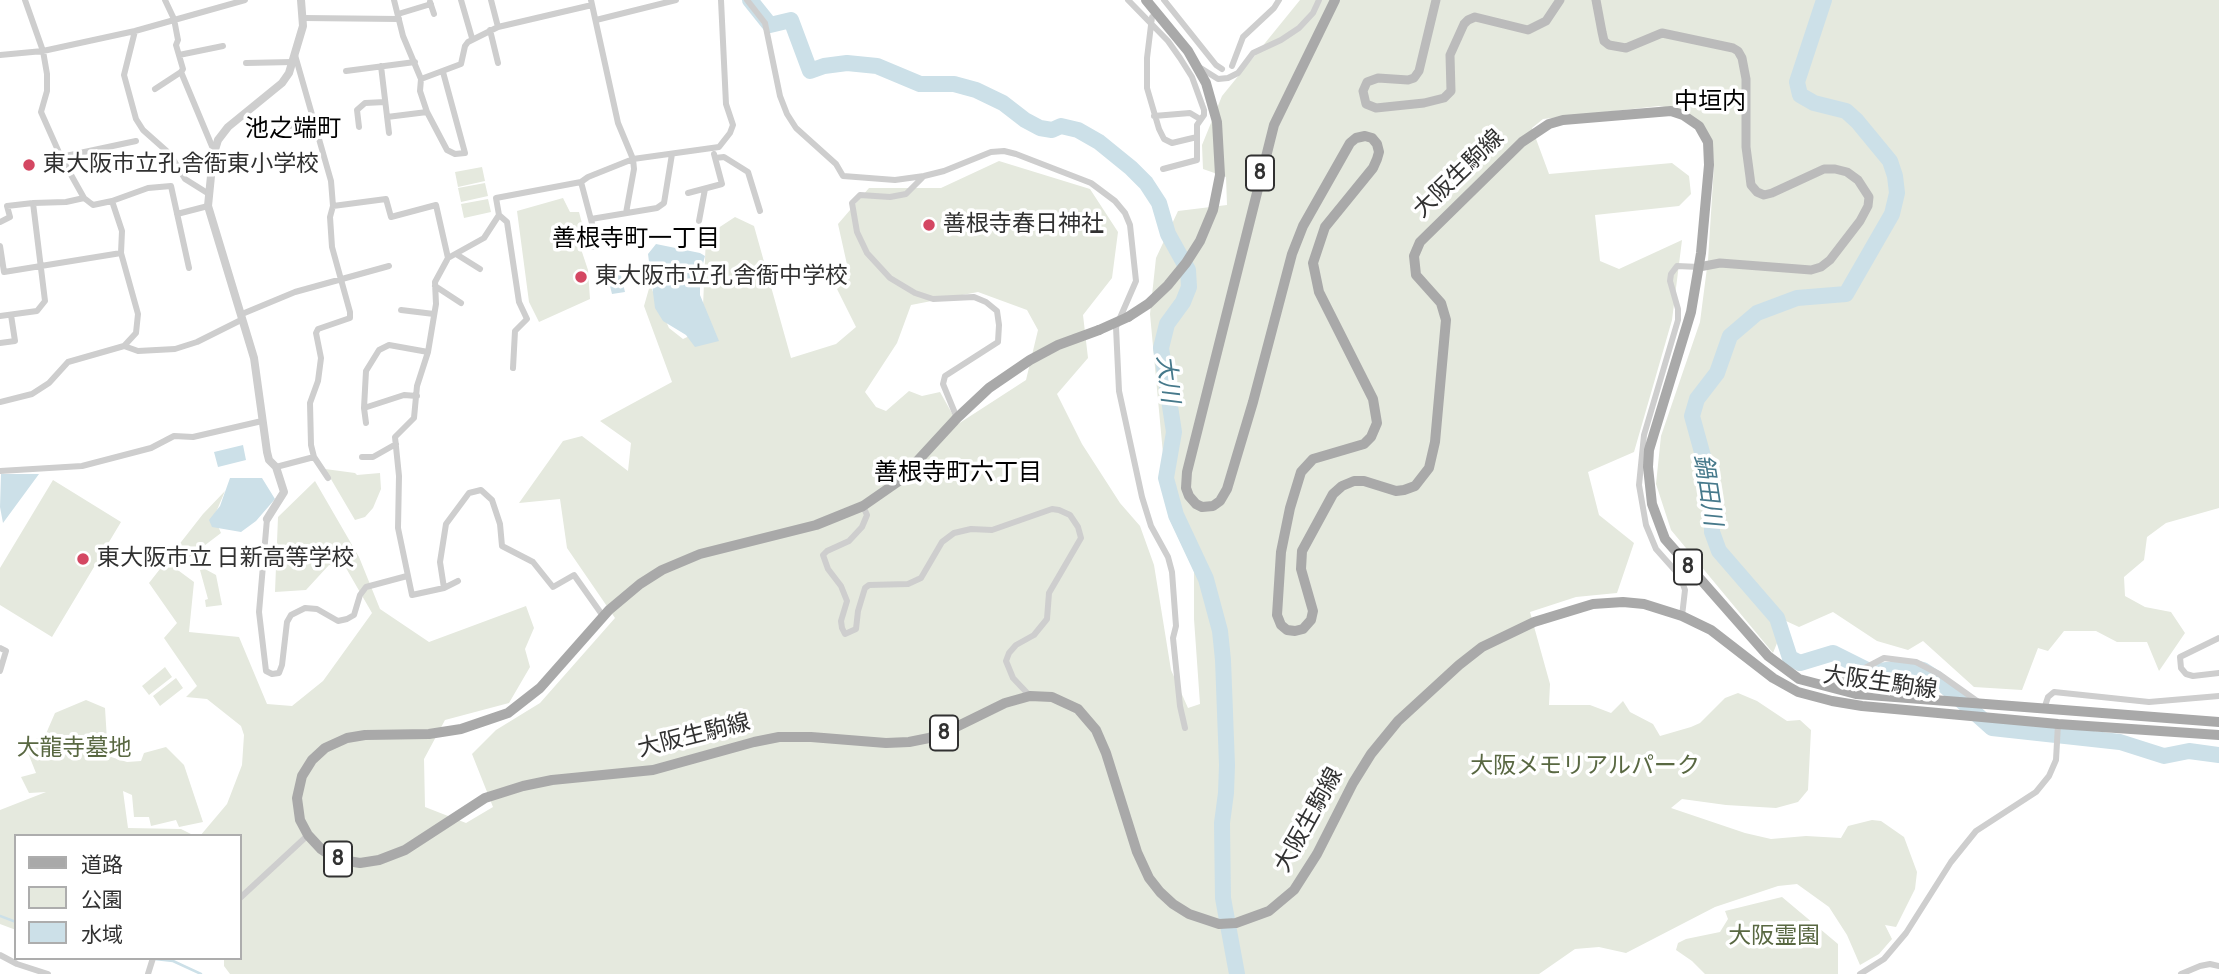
<!DOCTYPE html>
<meta charset="utf-8">
<style>
body{margin:0}
#map{position:relative;width:2219px;height:974px;overflow:hidden;background:#fff;font-family:Manrope,"Noto Sans JP",sans-serif}
canvas{display:block}
.legend{position:absolute;left:14px;top:834px;width:228px;height:126px;box-sizing:border-box;background:#fff;border:2px solid #adadad;margin:0;padding:9px 12px;list-style:none;font-size:21px;color:#313131}
.legend li{display:flex;align-items:center;gap:14px;height:35px}
.legend b{width:35px;border:2px solid #adadad}
</style>
<div id="map">
<canvas width="2219" height="974"></canvas>
<ul class="legend">
<li><b style="height:9px;background:#a9a9a9"></b>道路</li>
<li><b style="height:19px;background:#e5e9de"></b>公園</li>
<li><b style="height:19px;background:#cce0e8"></b>水域</li>
</ul>
</div>
<script>
const context = document.querySelector('canvas').getContext('2d');
context.lineJoin = 'round';
function fillPath(path, color) { context.fillStyle = color; context.fill(path, 'evenodd'); }
const shape = rows => new Path2D(rows.map(r => 'M' + r).join(''));
function strokePath(path, color, width, dash) { context.strokeStyle = color; context.lineWidth = width; context.lineCap = dash ? 'butt' : 'round'; context.setLineDash(dash || []); context.stroke(path); }
function write(font, color, halo, rows, align = 'center') {
  context.font = font + ' Manrope,"Noto Sans JP",sans-serif'; context.lineWidth = 7; context.setLineDash([]); context.textBaseline = 'middle'; context.strokeStyle = halo; context.fillStyle = color; for (const [text, x, y, turn = 0] of rows) {
    context.save(); context.translate(x, y); context.rotate((+turn || 0) * Math.PI / 180); context.textAlign = isNaN(turn) ? turn : align; if (halo) context.strokeText(text, 0, 0); context.fillText(text, 0, 0); context.restore();
  }
}
fillPath(shape([
 [1300,0,2219,0,2219,508,2166,523,2147,537,2144,560,2124,577,2125,596,2145,607,2171,612,2185,633,2159,671,2147,642,2117,642,2096,631,2064,631,2048,651,2038,648,2022,690,1974,687,1923,641,1908,650,1877,641,1833,612,1799,627,1786,621,1773,653,1671,530,1656,484,1661,436,1700,322,1708,260,1714,166,1712,141,1678,109,1659,106,1543,119,1532,128,1549,174,1672,163,1689,176,1691,194,1679,206,1595,215,1600,261,1619,269,1682,240,1672,320,1634,452,1588,472,1599,515,1634,543,1617,593,1576,597,1530,612,1550,684,1549,705,1590,705,1611,713,1623,701,1630,712,1653,724,1660,736,1691,727,1700,723,1725,698,1738,693,1757,701,1787,721,1800,720,1811,730,1808,790,1798,802,1776,808,1726,805,1682,799,1671,808,1745,833,1771,839,1806,836,1841,838,1848,826,1872,820,1881,821,1904,837,1917,872,1915,889,1896,927,1885,925,1892,939,1879,954,1860,965,1847,935,1829,907,1797,884,1778,886,1715,907,1626,953,1599,947,1575,949,1539,974,230,974,224,966,224,958,240,958,240,836,200,836,227,804,242,765,244,735,241,726,207,699,186,697,197,686,164,638,177,623,149,583,203,514,225,491,214,517,221,533,175,568,194,582,189,632,239,637,267,704,292,706,323,681,372,613,346,568,329,565,306,590,275,592,278,517,315,481,359,557,380,609,429,642,526,606,534,628,525,649,530,667,509,703,445,720,424,759,425,807,466,823,493,807,472,754,496,730,540,703,615,618,567,548,560,499,519,503,563,441,582,436,628,471,631,443,600,421,672,382,644,306,650,285,669,328,683,339,702,330,706,236,735,217,754,226,791,358,836,344,856,327,837,289,850,278,838,224,869,188,941,188,999,161,1090,189,1118,232,1112,278,1083,315,1088,358,1057,394,1082,444,1120,503,1140,526,1154,565,1171,670,1188,708,1200,704,1194,619,1194,571,1169,518,1150,314,1156,258,1178,211,1227,205,1226,177,1203,169,1202,145,1222,96],
 [978,292,1027,310,1038,330,1026,380,958,424,940,392,922,396,909,391,886,411,876,407,865,392,897,343,911,305],
 [482,167,485,181,458,187,455,172],
 [485,183,488,196,461,202,458,188],
 [563,198,570,212,579,212,584,231,581,249,588,270,590,299,539,322,529,302,517,211],
 [488,199,491,212,464,218,461,204],
 [325,469,355,473,357,475,380,473,381,489,373,508,365,517,355,520],
 [53,480,121,522,52,637,0,605,0,568],
 [205,569,216,575,222,605,206,607,205,600,208,599,200,570],
 [165,667,172,677,149,695,142,686],
 [176,678,183,688,160,706,153,696],
 [86,700,105,708,108,756,127,762,141,761,144,753,166,747,184,765,203,822,179,827,176,820,151,826,149,817,134,817,132,795,123,791,128,828,181,829,195,836,16,836,16,930,0,924,0,810,46,792,29,793,21,777,36,773,24,743,45,736,55,713],
 [1782,897,1838,944,1838,974,1705,974,1692,961,1676,950,1678,943,1686,939,1720,932,1728,919,1725,911]
]), '#e5e9de');
fillPath(shape([
 [656,244,700,253,705,256,700,275,700,295,719,341,695,347,686,335,663,321,655,308,648,254],
 [618,263,625,292,612,294,605,266],
 [243,445,246,460,218,467,214,452],
 [1,474,39,474,3,523,0,507],
 [230,478,262,478,275,499,256,521,241,532,212,527,209,520,220,506]
]), '#cce0e8');
strokePath(shape([
 [0,916,16,922],
 [155,959,173,961,201,974]
]), '#cce0e8', 2.5);
strokePath(shape([
 [750,0,770,25,791,20,810,71,824,66,847,63,877,66,920,84,954,84,976,90,1003,103,1025,120,1040,128,1052,130,1061,126,1078,130,1099,142,1131,168,1146,183,1159,203,1168,234,1188,270,1189,287,1183,302,1167,324,1161,348,1174,432,1166,478,1176,515,1206,579,1220,631,1223,660,1227,765,1226,793,1222,823,1223,898,1237,974],
 [1824,0,1797,82,1800,95,1814,103,1846,111,1857,121,1890,161,1895,176,1897,193,1892,214,1846,294,1797,298,1757,313,1730,336,1717,373,1697,399,1692,416,1711,485,1712,532,1719,551,1777,618,1790,658,1800,663,1833,653,1871,672,1911,667,1923,670,1937,679,1992,728,2120,742,2164,756,2189,751,2219,755]
]), '#cce0e8', 16);
strokePath(shape([
 [25,0,43,51,47,74,47,91,41,112,61,157,84,198],
 [394,0,403,36,421,79,420,91,427,112,447,150,455,154,465,153,443,72],
 [461,0,472,38],
 [491,0,498,27],
 [747,0,765,23,780,96,787,114,796,128,836,164,843,176,895,180,924,176,944,171,991,152,1004,151,1016,154,1091,183,1115,201,1125,213,1130,225,1136,281,1116,327,1119,391,1142,497,1151,526,1168,557,1172,572,1176,626,1173,638,1180,706,1185,728],
 [1128,0,1168,41,1180,58,1192,77,1204,110,1204,115,1197,125,1197,160,1163,169],
 [1164,0,1216,65,1222,69],
 [430,2,434,14],
 [398,14,431,4],
 [1152,17,1147,58,1147,88,1159,129,1164,139,1172,143,1197,137],
 [303,18,399,19],
 [596,20,676,0],
 [490,30,498,63],
 [135,31,124,75,136,119,143,130,170,154,185,179,209,194],
 [0,55,43,51,135,31,245,0],
 [179,55,223,46],
 [295,55,331,181,333,206,330,217,332,247,350,312,350,318,318,329,316,333,321,358,318,381,310,403,311,445,314,457,328,478],
 [246,63,293,62],
 [381,66,389,133],
 [1232,66,1243,37,1274,8,1279,0],
 [1199,67,1218,79,1228,78,1238,73,1253,53,1281,40,1299,28,1313,13,1319,0],
 [346,71,415,62],
 [181,72,214,151],
 [421,79,461,64,465,46,468,42,498,27,592,5],
 [155,89,181,72,183,69,176,45,178,40,174,19,165,0],
 [1154,116,1190,113,1200,119],
 [387,117,427,112],
 [359,127,357,110,365,103,385,102],
 [277,130,313,119],
 [61,157,136,141],
 [715,158,724,157,748,172,760,211],
 [922,178,906,194,890,197,860,195,852,203,857,232,867,253,890,278,915,293,933,299,974,297,986,302,997,311,999,325,998,342,945,376,943,384,957,418],
 [581,182,588,177,633,159,618,123,591,0],
 [688,193,722,184,714,154],
 [112,201,148,188,171,186,189,268],
 [333,206,386,199,391,217,436,205,448,258],
 [626,213,634,169,633,159,719,147,730,133,733,125,726,104,721,0],
 [177,214,208,206],
 [591,219,657,208,664,203,672,154],
 [699,221,705,189],
 [0,222,10,217,7,206,33,203],
 [0,246,4,272,121,253],
 [456,254,480,269],
 [435,286,461,303],
 [401,310,434,314],
 [242,314,295,292,389,266],
 [0,316,37,311,45,301,33,203,66,202,84,198,93,205,112,201,122,231,121,253,138,314,136,333,124,346],
 [0,343,15,341,11,315],
 [513,368,515,331,527,319,519,302,507,222,499,215,496,198,581,182,594,231,593,247],
 [0,402,32,394,49,383,68,362,124,346,138,351,175,349,197,342,243,319],
 [364,408,404,395,417,396],
 [366,423,364,408,366,371,379,350,389,345,428,352],
 [362,457,373,457,396,444],
 [276,467,314,457],
 [0,471,82,466,151,448,174,436,193,437,262,421],
 [863,506,867,515,862,527,849,541,827,551,823,555,828,569,841,586,847,601,841,621,842,628,845,634,856,629,858,611,865,588,869,585,908,584,921,578,942,542,954,533,971,529,992,530,1052,509,1059,510,1070,515,1078,527,1081,538,1049,593,1047,619,1034,635,1016,645,1009,653,1006,661,1013,678,1030,696],
 [267,519,259,612,266,671,272,674,279,673,282,665,287,622,291,615,305,608,317,609,338,621,347,619,354,615,360,595,366,587,407,576],
 [458,581,444,588,412,595,398,528,399,476,395,437,414,418,417,386,428,352,436,304,435,282,448,258,484,238,499,215],
 [444,588,440,562,446,524,469,493,481,490,492,500,500,524,502,546,533,562,553,587,574,575,603,616],
 [1682,616,1685,590,1680,576,1656,549,1646,525,1639,485,1644,435,1678,320,1678,309,1670,281,1671,274,1677,266,1699,267],
 [2219,638,2180,657,2181,668,2186,674,2193,676,2219,673],
 [0,648,6,651,0,671],
 [1829,687,1884,658,1916,662,1939,674,1977,701],
 [2044,709,2048,697,2054,692,2149,702,2219,696],
 [240,898,308,835],
 [0,955,17,964,48,974],
 [148,974,153,958],
 [1860,974,1884,959,1906,933,1951,862,1976,831,2036,792,2049,776,2056,760,2058,724],
 [2181,974,2200,966,2210,964,2219,966]
]), '#cecece', 6);
strokePath(shape([
 [267,519,284,492,276,467,269,460,267,452,254,358,208,206,213,156,218,140,228,127,282,83,289,73,303,26,301,0]
]), '#cecece', 8);
strokePath(shape([
 [1436,0,1419,71,1414,78,1408,80,1378,78,1367,82,1363,91,1366,104,1376,108,1424,103,1444,98,1451,91,1450,55,1464,24,1468,20,1475,17,1528,30,1546,21,1560,0],
 [1596,0,1602,32,1604,41,1609,45,1626,48,1662,33,1733,48,1738,51,1742,58,1746,79,1746,147,1750,177,1751,185,1757,192,1764,195,1772,193,1824,169,1835,169,1847,172,1858,180,1869,197,1868,206,1860,221,1830,260,1821,267,1811,270,1720,263,1699,267]
]), '#bbb', 9);
strokePath(shape([
 [1335,0,1274,125,1187,472,1186,488,1189,496,1196,504,1202,507,1213,506,1220,501,1227,489,1253,402,1292,254,1303,226,1350,143,1356,138,1365,136,1372,138,1377,144,1379,152,1377,159,1373,168,1325,227,1313,263,1319,292,1373,399,1377,423,1371,437,1364,444,1313,459,1301,472,1290,508,1281,552,1277,615,1281,625,1287,630,1295,631,1303,629,1311,620,1313,611,1301,569,1302,551,1333,494,1342,486,1354,481,1364,481,1396,491,1404,490,1415,486,1429,468,1435,442,1446,320,1441,303,1416,275,1414,256,1420,242,1522,142,1549,124,1563,120,1671,111,1683,115,1699,126,1708,142,1709,165,1701,253,1691,312,1649,450,1648,467,1652,504,1665,539,1768,656,1799,679,1856,694,2219,722],
 [1128,317,1148,304,1168,285,1186,263,1200,241,1213,210,1220,175,1217,122,1206,83,1188,51,1146,0],
 [1099,330,1058,345,1030,360,989,388,957,418,899,481,863,506,816,525,700,554,662,570,640,584,609,610,540,688,508,713,461,729,429,734,365,735,347,738,325,748,312,760,302,776,297,798,300,820,308,835,321,849,336,859,360,863,379,860,405,850,485,798,523,786,552,780,653,770,754,742,779,737,811,737,886,743,909,742,929,738,952,729,1005,703,1030,696,1052,697,1078,709,1096,730,1106,753,1137,852,1149,878,1160,892,1173,904,1189,914,1219,924,1236,923,1269,911,1294,890,1317,854,1353,783,1371,754,1398,721,1459,665,1482,647,1534,622,1593,604,1623,602,1644,604,1682,616,1711,630,1773,678,1798,692,1832,701,1862,706,2058,724,2219,735]
]), '#a9a9a9', 10);
strokePath(shape([
 [1099,330,1128,317]
]), '#a9a9a9', 10);
for (const [x, y, r, color] of [
 [29,165,7,"#d44762"],
 [929,225,7,"#d44762"],
 [581,277,7,"#d44762"],
 [83,559,7,"#d44762"]
]) { const dot = new Path2D(); dot.arc(x, y, r, 0, 2 * Math.PI); context.fillStyle = color; context.fill(dot); strokePath(dot, '#fff', 2.5); }
for (const [x, y, w] of [
 [1260,173,28],
 [1688,567,28],
 [944,733,28],
 [338,859,28]
]) { const box = new Path2D(); box.roundRect(x - w / 2, y - 17.5, w, 35, 5); context.fillStyle = '#fff'; context.fill(box); strokePath(box, '#313131', 2); }
write('bold 21px', '#313131', null, [
 ["8",1260,173],
 ["8",1688,567],
 ["8",944,733],
 ["8",338,859]
]);
write('23px', '#313131', '#fff', [
 ["東大阪市立孔舎衙東小学校",43,165],
 ["善根寺春日神社",943,225],
 ["東大阪市立孔舎衙中学校",595,277],
 ["東大阪市立 日新高等学校",97,559]
], 'left');
write('23px', '#313131', '#fff', [
 ["大阪生駒線",1459,174,-44],
 ["大阪生駒線",1880,683,8],
 ["大阪生駒線",694,736,-14],
 ["大阪生駒線",1309,820,-61]
]);
write('23px', '#596842', '#fff', [
 ["大龍寺墓地",74,749],
 ["大阪メモリアルパーク",1585,767],
 ["大阪霊園",1774,937]
]);
write('24px', '#000', '#fff', [
 ["中垣内",1710,102],
 ["池之端町",293,129],
 ["善根寺町一丁目",636,239],
 ["善根寺町六丁目",958,473]
]);
write('italic 24px', '#46798b', '#fff', [
 ["大川",1167,379,83],
 ["鍋田川",1707,490,81]
]);
</script>
